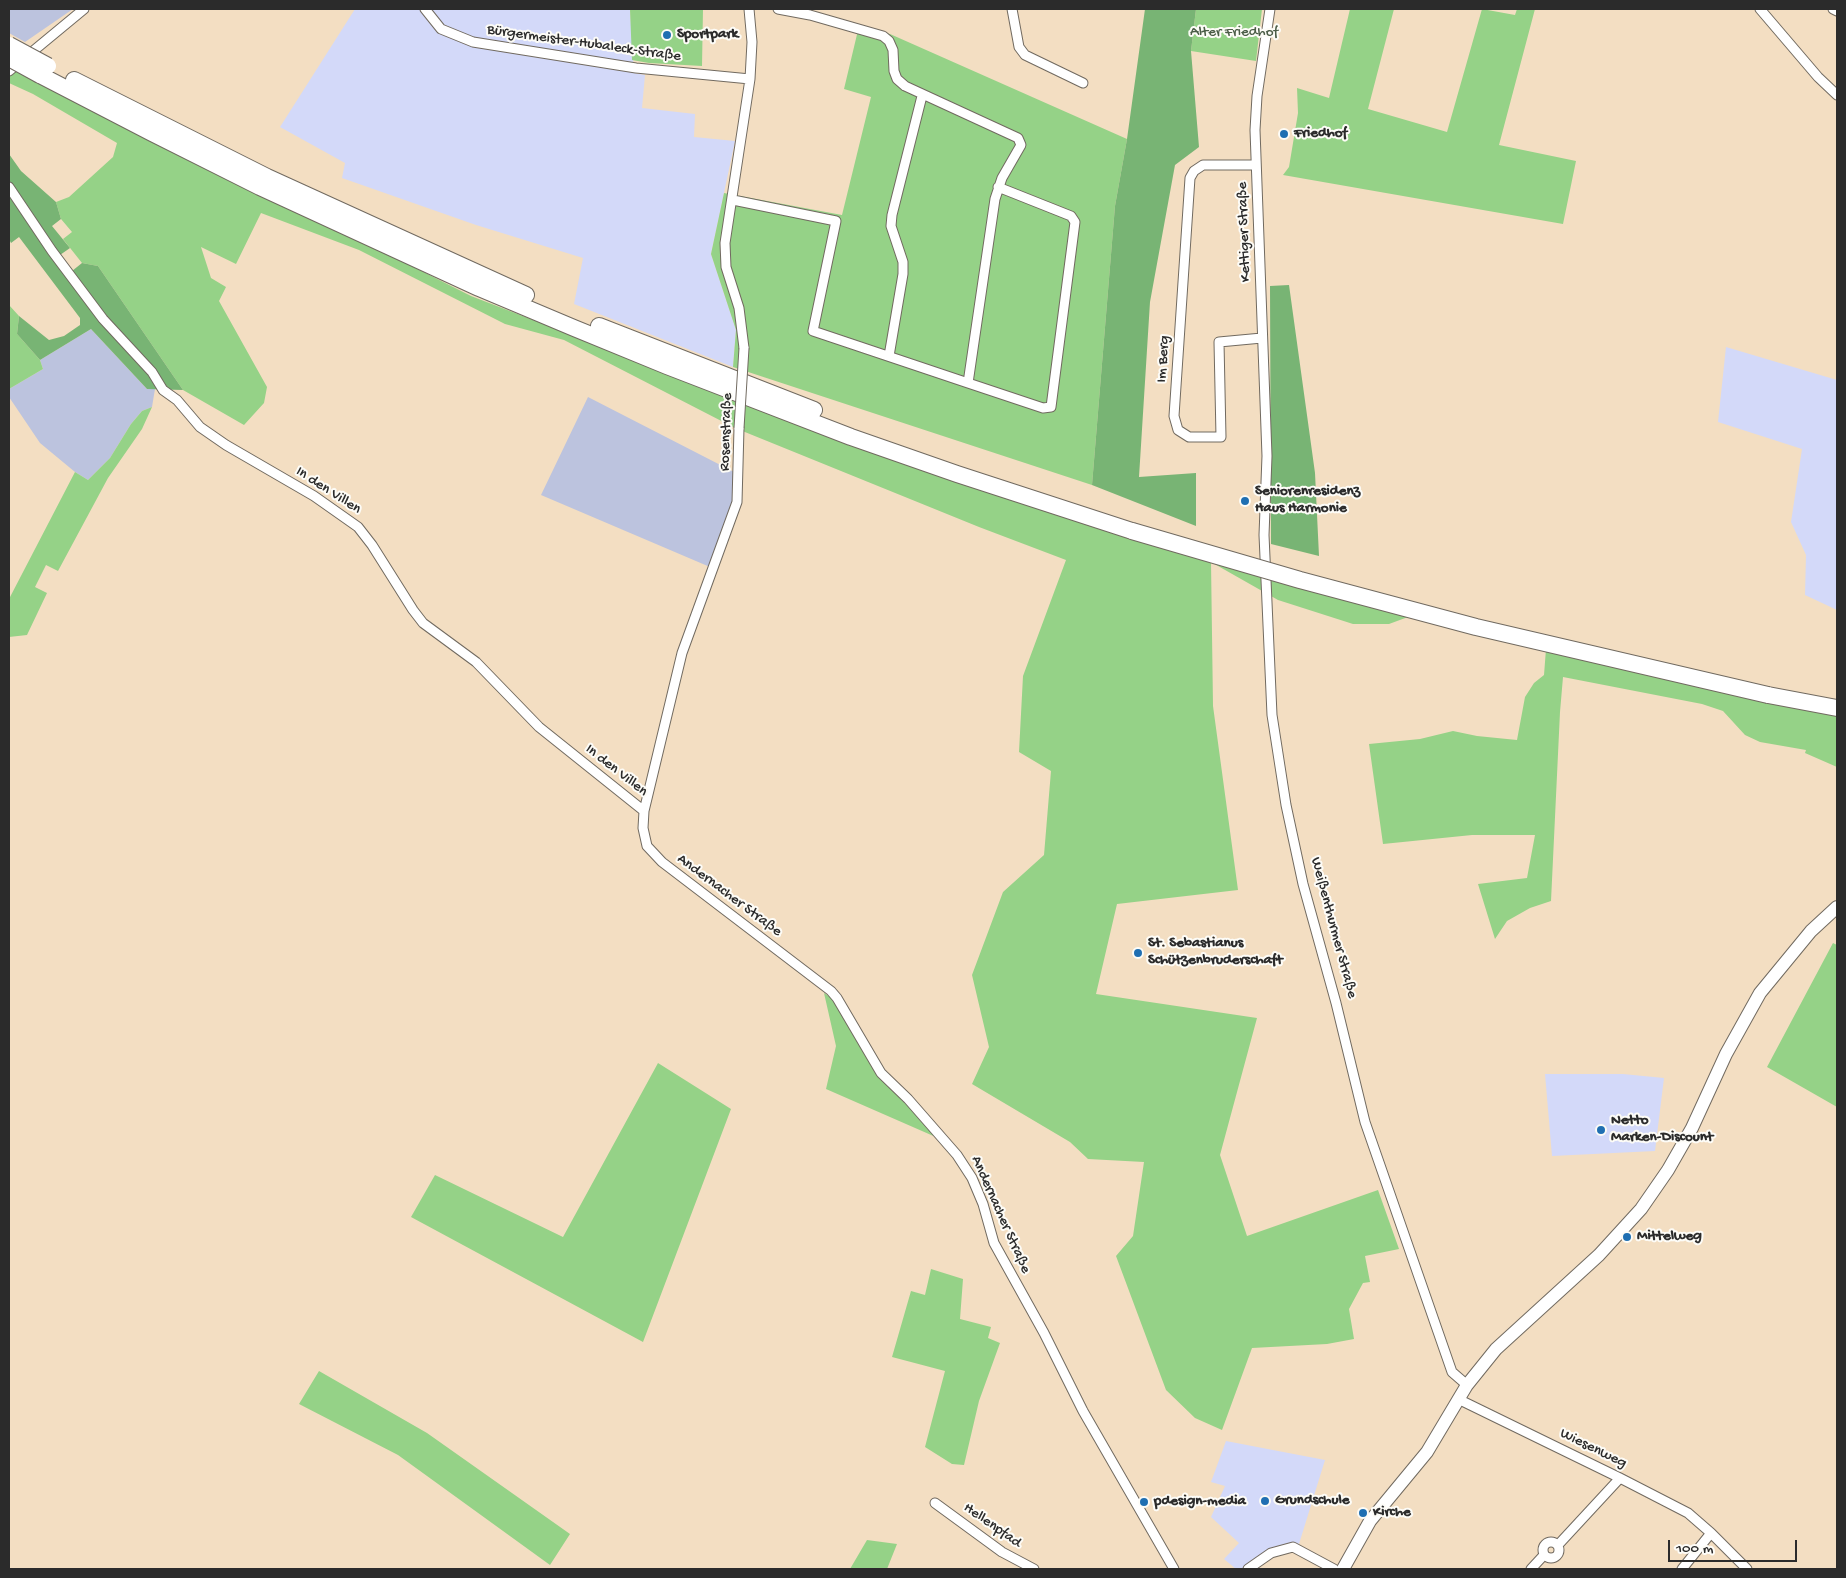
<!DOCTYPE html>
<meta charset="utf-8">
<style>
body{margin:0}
#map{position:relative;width:1846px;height:1578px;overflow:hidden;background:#f3dec2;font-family:"Gochi Hand",sans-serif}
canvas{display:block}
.frame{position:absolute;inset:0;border:10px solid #2b2b2b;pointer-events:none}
.scale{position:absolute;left:1668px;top:1540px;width:129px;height:22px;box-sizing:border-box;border:2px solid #2b2b2b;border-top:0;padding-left:6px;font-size:15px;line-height:18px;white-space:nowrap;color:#2b2b2b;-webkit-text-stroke:4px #fdfcf7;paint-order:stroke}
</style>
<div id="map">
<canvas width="1846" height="1578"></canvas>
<div class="frame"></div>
<div class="scale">100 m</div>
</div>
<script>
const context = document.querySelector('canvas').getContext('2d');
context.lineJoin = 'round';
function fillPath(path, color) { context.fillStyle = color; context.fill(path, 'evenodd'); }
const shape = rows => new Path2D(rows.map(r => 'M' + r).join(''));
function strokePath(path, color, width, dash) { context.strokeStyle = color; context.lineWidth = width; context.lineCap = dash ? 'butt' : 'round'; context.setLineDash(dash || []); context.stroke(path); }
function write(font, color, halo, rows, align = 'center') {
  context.font = font + ' "Gochi Hand",sans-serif'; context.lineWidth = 4; context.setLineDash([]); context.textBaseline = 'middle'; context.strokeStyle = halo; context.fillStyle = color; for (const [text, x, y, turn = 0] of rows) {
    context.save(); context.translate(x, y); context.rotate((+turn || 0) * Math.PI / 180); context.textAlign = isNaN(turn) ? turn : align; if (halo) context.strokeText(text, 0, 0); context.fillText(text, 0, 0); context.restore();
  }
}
fillPath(shape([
 [355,9,630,9,634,73,645,75,642,108,695,114,694,137,735,141,711,254,736,330,733,367,574,304,583,258,476,225,342,178,345,163,280,127],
 [1726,347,1837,380,1837,610,1805,595,1806,555,1791,522,1802,449,1718,422],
 [1545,1074,1623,1074,1664,1078,1655,1151,1552,1156],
 [1226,1441,1325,1460,1299,1544,1292,1542,1271,1548,1241,1569,1236,1569,1224,1559,1239,1543,1211,1517,1225,1486,1211,1482]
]), '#d3d9f9');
fillPath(shape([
 [9,9,73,9,25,42,9,33],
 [91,329,147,389,155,389,152,407,142,411,131,424,110,458,88,480,75,472,40,443,9,397,9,389,43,369,40,360],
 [588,397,736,473,733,502,710,567,541,495]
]), '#bcc3de');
fillPath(shape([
 [630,9,703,9,702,66,649,63,632,60],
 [1196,9,1262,9,1256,61,1191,51],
 [1350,9,1394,9,1368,109,1447,132,1482,9,1515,15,1517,9,1535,9,1499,145,1576,161,1563,224,1283,175,1289,167,1298,113,1297,88,1329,98],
 [859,26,890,34,1127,139,1115,206,1092,485,733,367,736,330,711,254,724,193,842,215,871,97,844,89],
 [9,63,471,296,844,440,1408,617,1389,624,1353,624,1278,600,1211,562,1213,706,1238,890,1117,904,1096,994,1257,1018,1220,1155,1247,1236,1378,1190,1399,1249,1365,1256,1370,1282,1363,1283,1349,1309,1354,1339,1327,1344,1252,1348,1222,1430,1195,1418,1166,1390,1116,1256,1133,1236,1144,1162,1088,1159,1070,1142,972,1084,989,1047,972,975,1003,892,1044,855,1051,771,1019,752,1023,676,1066,560,979,527,735,428,564,340,505,324,359,250,261,213,236,264,201,247,211,278,226,287,219,301,267,387,264,403,244,425,183,390,98,266,82,263,63,239,72,232,61,219,56,202,69,197,113,157,117,143,33,94,9,83],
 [9,305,19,316,17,334,40,360,43,369,9,389],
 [152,407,142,429,108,478,58,571,46,565,35,587,47,593,27,635,9,637,9,599,75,472,88,480,110,458,131,424,142,411],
 [1546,649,1837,714,1837,767,1805,753,1806,750,1760,742,1745,735,1723,711,1702,704,1563,677,1560,712,1551,901,1530,908,1507,921,1495,939,1478,884,1527,878,1535,835,1472,835,1383,844,1369,744,1420,739,1453,731,1477,736,1517,740,1525,697,1534,683,1544,675],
 [1833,943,1837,945,1837,1107,1767,1067],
 [824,993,836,1001,879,1075,938,1138,826,1089,836,1046],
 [658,1063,731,1109,643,1342,411,1217,435,1175,563,1237],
 [931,1269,963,1279,960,1319,991,1327,988,1338,1000,1343,979,1401,964,1465,952,1464,925,1447,945,1371,892,1357,911,1291,925,1295],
 [319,1371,427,1433,570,1534,550,1565,398,1455,299,1404],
 [867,1540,897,1544,887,1569,850,1569]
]), '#95d287');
fillPath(shape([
 [1145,9,1196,9,1191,51,1199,147,1175,165,1150,302,1139,477,1196,473,1196,526,1092,485,1115,206,1127,139],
 [9,154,21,171,56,202,61,219,52,226,70,248,60,255,72,271,82,263,98,266,183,390,147,389,91,329,40,360,17,334,19,316,49,340,64,336,80,325,80,318,19,237,11,243,9,239],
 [1289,285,1315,473,1319,556,1271,544,1270,286]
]), '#78b474');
const street = shape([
 [425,9,441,29,473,42,636,68,750,79],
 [1012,9,1019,47,1025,55,1083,83],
 [1270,9,1257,96,1255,130,1267,456,1264,535,1272,715,1286,805,1303,884,1336,1003,1365,1122,1452,1372,1467,1385],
 [1760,9,1818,77,1837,95],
 [1833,9,1837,11],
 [9,71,84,9],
 [1256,165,1203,165,1194,171,1190,178,1174,416,1178,430,1189,437,1221,437,1219,342,1262,338],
 [9,187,52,251,103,319,152,372,163,390,177,400,200,427,226,445,314,496,358,527,372,545,413,610,423,623,476,662,539,727,644,811],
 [733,200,836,221,813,331,968,383,995,199,1002,178,1021,145,1018,138,905,86,897,79,894,71,893,50,889,41,883,36,810,15,778,9],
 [744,348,739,308,726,267,725,243,750,79,752,42,749,9],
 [889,356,903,274,903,262,891,226,892,215,922,96],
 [968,383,1043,408,1051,407,1075,222,1071,216,998,187],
 [739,428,737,502,682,653,644,811,643,828,647,846,662,862,831,991,837,998,881,1073,908,1099,957,1155,972,1178,983,1204,994,1243,1044,1333,1083,1411,1174,1569],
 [1458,1399,1620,1478,1688,1513,1711,1533,1747,1569],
 [935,1503,1002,1552,1034,1569],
 '1543 1550a8 8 0 1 1 16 0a8 8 0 1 1-16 0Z',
 [1558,1545,1620,1478],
 [1248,1569,1271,1553,1293,1547,1334,1569],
 [1531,1569,1544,1555],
 [1682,1569,1711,1533]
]);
const secondary = shape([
 [1343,1569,1370,1521,1427,1452,1467,1385,1496,1349,1599,1255,1641,1209,1668,1170,1692,1128,1726,1054,1760,993,1811,931,1837,907]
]);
const highway = shape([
 [40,75,152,133,260,187,479,288,574,328,667,366,851,437,957,474,1132,531],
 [74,80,267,177,526,295],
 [599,326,814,410],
 [1768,695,1837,708]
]);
strokePath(street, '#716a60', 11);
strokePath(secondary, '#716a60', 14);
strokePath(highway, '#716a60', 18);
strokePath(street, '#fff', 9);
strokePath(secondary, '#fff', 12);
strokePath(highway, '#fff', 16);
const streetBridge = shape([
 [739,428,744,348]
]);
const highwayBridge = shape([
 [9,45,48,66],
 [9,58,40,75],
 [1132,531,1300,580,1476,627,1768,695]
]);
strokePath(streetBridge, '#716a60', 11, []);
strokePath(highwayBridge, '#716a60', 18, []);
strokePath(streetBridge, '#fff', 9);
strokePath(highwayBridge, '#fff', 16);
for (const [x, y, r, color] of [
 [667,35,5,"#1f6fb2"],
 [1284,134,5,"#1f6fb2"],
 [1245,501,5,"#1f6fb2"],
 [1138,953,5,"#1f6fb2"],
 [1601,1130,5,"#1f6fb2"],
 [1627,1237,5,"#1f6fb2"],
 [1265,1501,5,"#1f6fb2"],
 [1144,1502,5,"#1f6fb2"],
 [1363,1513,5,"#1f6fb2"]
]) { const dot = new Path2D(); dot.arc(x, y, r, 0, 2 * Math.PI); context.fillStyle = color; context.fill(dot); strokePath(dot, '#fdfcf7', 2); }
write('15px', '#4b5d47', '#fdfcf7', [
 ["Alter Friedhof",1234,33]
]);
write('bold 15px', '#2b2b2b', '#fdfcf7', [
 ["Sportpark",677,35],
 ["Friedhof",1294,134],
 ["Seniorenresidenz",1255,492],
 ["Haus Harmonie",1255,509],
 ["St. Sebastianus",1148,944],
 ["Schützenbruderschaft",1148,961],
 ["Netto",1611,1121],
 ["Marken-Discount",1611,1138],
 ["Mittelweg",1637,1237],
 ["Grundschule",1275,1501],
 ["pdesign-media",1154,1502],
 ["Kirche",1373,1513]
], 'left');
write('15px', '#2b2b2b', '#fdfcf7', [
 ["Bürgermeister-Hubaleck-Straße",584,44,8],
 ["Kettiger Straße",1245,232,-92],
 ["Im Berg",1164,359,-86],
 ["Rosenstraße",727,432,-88],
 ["In den Villen",328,491,33],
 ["In den Villen",616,771,38],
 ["Andernacher Straße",729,896,37],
 ["Weißenthurmer Straße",1333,928,75],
 ["Andernacher Straße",1000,1215,66],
 ["Wiesenweg",1593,1449,26],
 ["Hellenpfad",992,1526,35]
]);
</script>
